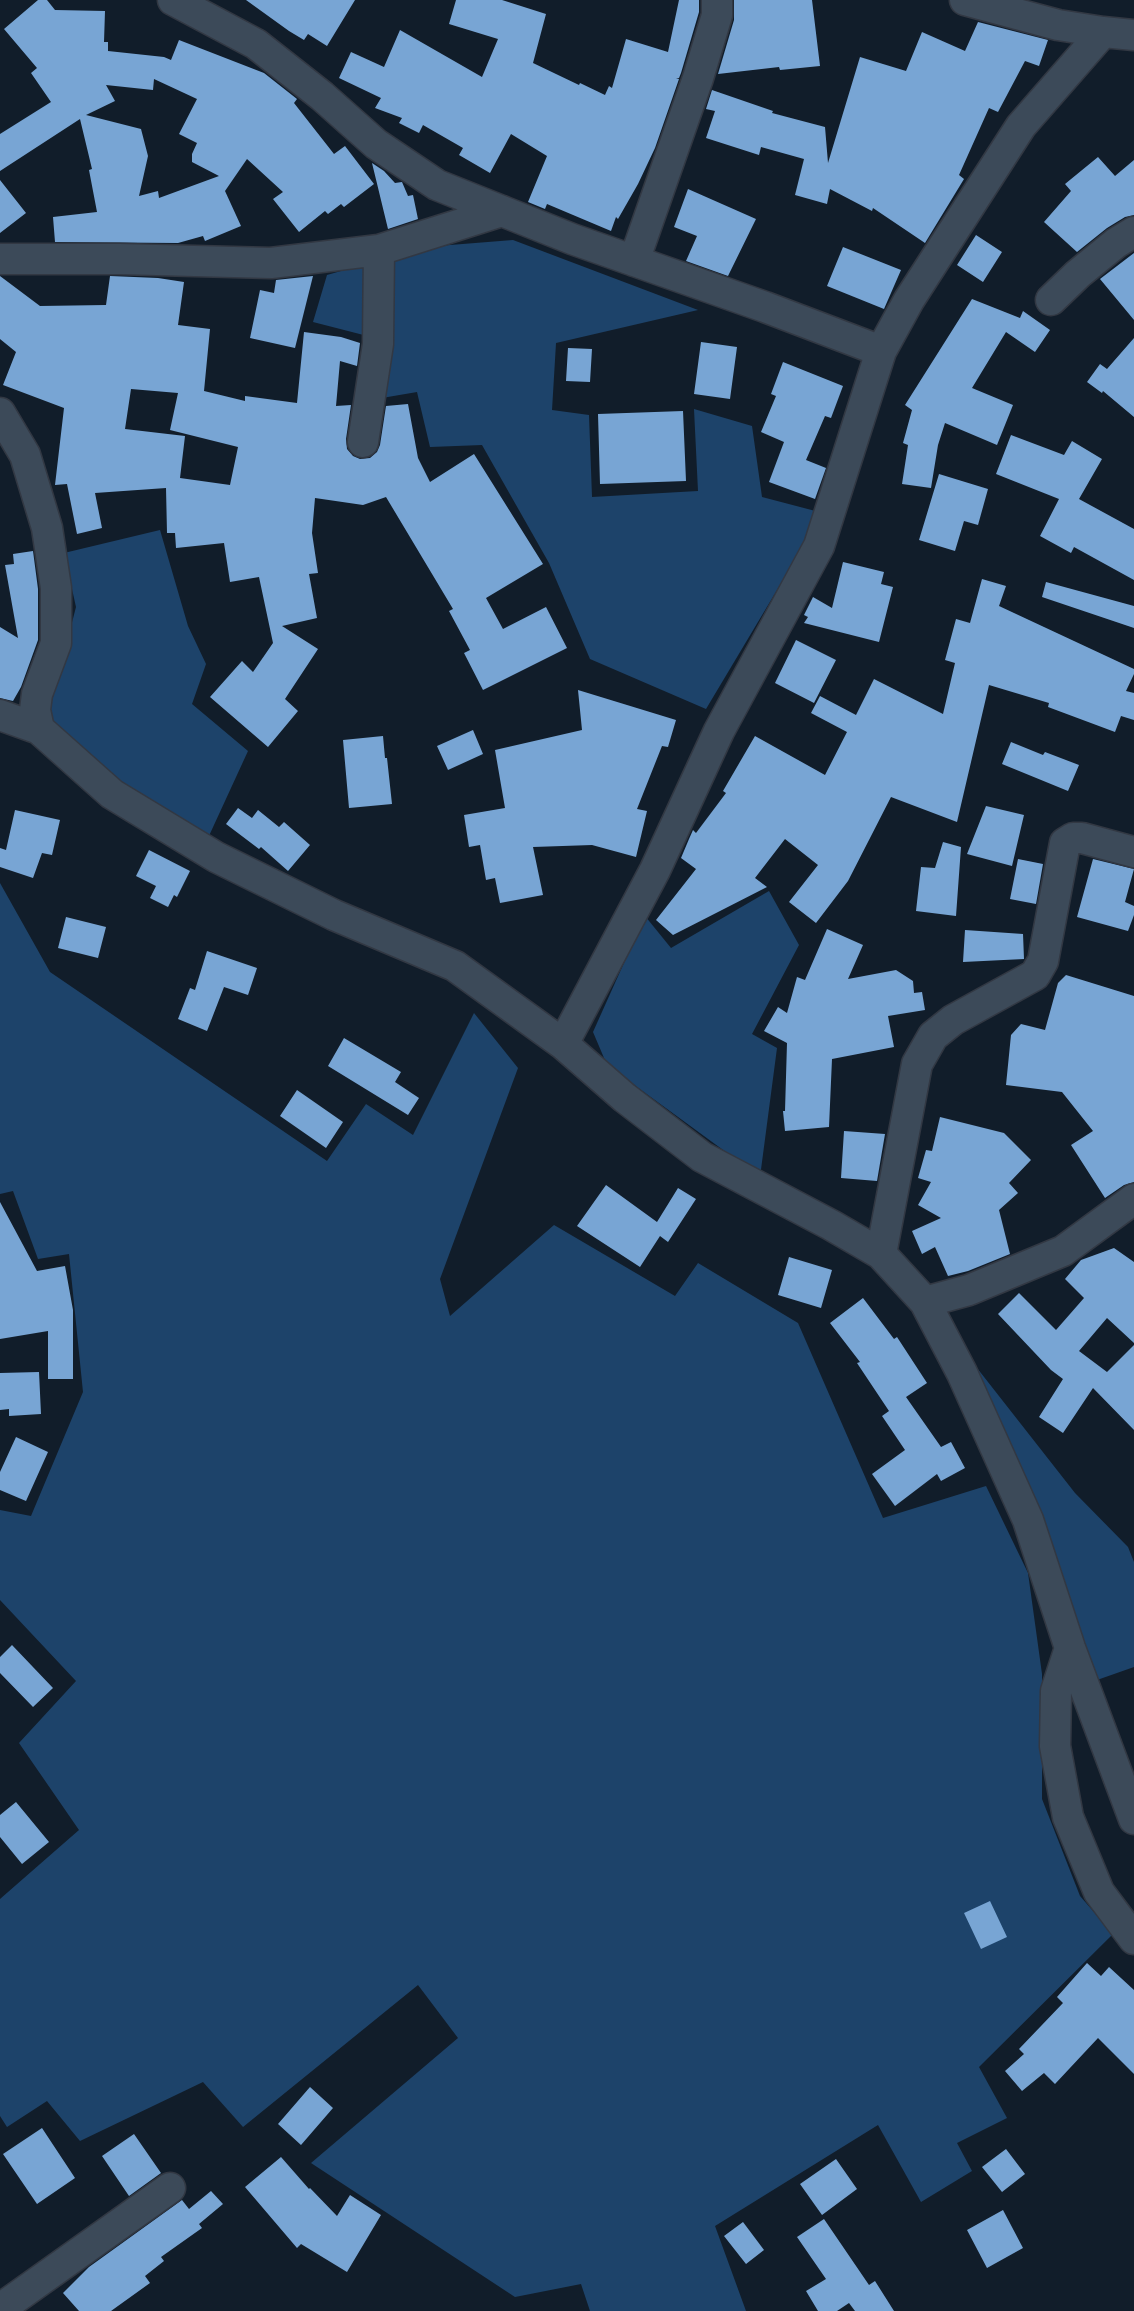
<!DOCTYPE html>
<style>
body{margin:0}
canvas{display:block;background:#111d2a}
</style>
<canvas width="1134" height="2311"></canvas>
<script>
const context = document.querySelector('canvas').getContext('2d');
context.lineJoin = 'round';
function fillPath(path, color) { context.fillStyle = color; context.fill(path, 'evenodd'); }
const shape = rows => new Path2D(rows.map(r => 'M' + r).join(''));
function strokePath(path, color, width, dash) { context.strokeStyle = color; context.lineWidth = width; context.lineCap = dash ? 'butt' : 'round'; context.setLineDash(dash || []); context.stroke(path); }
fillPath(shape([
 [513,240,698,310,556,343,552,410,589,415,592,497,698,491,694,409,752,426,762,497,823,513,706,709,590,659,549,563,482,445,430,447,417,392,376,399,383,340,313,322,327,275,425,247],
 [160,530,188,626,206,664,192,704,248,751,208,838,81,760,47,720,76,607,64,553],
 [0,883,50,972,327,1161,366,1104,413,1135,474,1013,518,1068,440,1279,450,1316,554,1225,675,1296,698,1263,798,1323,883,1518,986,1486,1028,1573,1042,1674,1042,1799,1080,1896,1113,1934,979,2067,1007,2118,957,2143,972,2171,921,2202,878,2125,715,2226,746,2311,590,2311,581,2284,515,2297,311,2163,458,2038,418,1985,243,2127,203,2082,80,2141,47,2101,7,2127,0,2116,0,1899,79,1830,19,1743,76,1681,0,1600,0,1510,31,1516,83,1392,69,1254,38,1259,13,1191,0,1194],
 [769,891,799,945,752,1034,777,1048,760,1177,607,1065,593,1032,645,916,671,948],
 [977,1368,1075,1493,1128,1547,1134,1562,1134,1667,1097,1680]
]), '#1d436a');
fillPath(shape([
 [38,0,47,0,55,10,105,11,104,42,108,42,108,51,164,57,171,60,179,40,264,73,297,99,294,103,334,154,345,146,374,184,344,207,341,204,328,214,325,211,299,232,273,199,283,192,247,159,225,191,241,226,205,241,203,236,178,243,55,242,53,217,97,212,89,170,92,169,80,119,0,171,0,134,51,102,31,73,37,68,4,29],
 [154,79,197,99,179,134,197,143,192,154,192,162,219,176,159,198,158,191,139,196,148,156,141,129,86,115,115,101,106,85,153,90],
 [246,0,355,0,327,46,308,34,304,40,289,31],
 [456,0,502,0,546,14,533,63,579,85,580,83,605,95,609,86,612,88,626,39,668,52,679,0,699,0,699,12,681,73,679,78,676,78,679,79,655,148,638,184,618,219,616,217,611,231,547,204,545,209,528,202,547,156,511,134,490,173,459,155,463,148,423,125,419,133,399,123,402,118,375,108,381,98,339,78,351,52,384,67,400,30,482,77,498,39,449,24],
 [734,0,812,0,820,66,780,70,779,67,718,74,734,20],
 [978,22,1048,40,1039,66,1025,61,998,112,989,108,959,175,964,179,925,243,873,208,872,211,830,189,827,204,795,195,804,159,761,147,759,155,706,138,715,111,706,109,712,90,773,111,772,113,825,127,828,163,860,57,906,71,922,32,965,51],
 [1098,157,1115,176,1134,160,1134,215,1125,217,1107,228,1077,252,1044,222,1071,191,1065,184],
 [372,163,384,171,395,183,402,182,408,196,413,195,418,219,388,229],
 [0,180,26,213,0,233],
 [688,189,756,219,728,276,686,261,697,236,674,227],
 [976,235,1002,252,983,282,957,265],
 [843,247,901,270,884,309,827,286],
 [1134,253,1134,320,1100,279],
 [0,276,40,306,106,305,110,276,158,278,184,282,178,325,210,329,204,391,245,401,245,396,297,403,304,332,341,337,360,343,357,366,340,361,336,406,351,405,346,439,347,449,353,456,360,459,370,458,377,452,380,445,386,406,408,404,418,458,430,482,474,454,543,564,486,598,503,629,546,607,567,648,483,690,464,653,470,650,449,611,453,609,386,497,363,505,315,498,312,533,318,573,309,574,317,618,282,626,318,649,285,699,298,711,268,747,210,697,242,661,253,672,273,643,259,577,230,582,224,543,176,548,175,533,167,533,166,488,95,493,102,528,77,534,67,484,55,485,64,408,3,385,16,352,0,339],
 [131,389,178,393,170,430,238,447,230,485,180,478,185,436,125,429],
 [313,276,295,348,250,338,260,290,274,293,276,280],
 [972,299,1020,318,1023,311,1050,330,1035,352,1006,332,972,388,1013,405,997,445,945,423,938,445,931,488,902,484,908,445,903,443,912,410,905,405],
 [1134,338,1134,417,1103,391,1102,393,1087,382,1100,364,1107,369],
 [701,342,737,347,730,399,694,394],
 [568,348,592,349,590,382,566,381],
 [783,362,843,386,831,418,825,416,806,460,826,468,815,499,769,482,784,442,761,432,776,396,771,394],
 [683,411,686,481,600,484,598,414],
 [1011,435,1064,455,1072,441,1102,459,1079,499,1134,529,1134,580,1074,547,1071,553,1040,536,1059,499,996,474],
 [939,474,988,489,978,525,964,521,955,551,919,540],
 [33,551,38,589,38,640,21,687,13,701,0,698,0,627,18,638,5,565,14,564,13,554],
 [843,562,884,572,881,584,893,587,879,642,804,623,808,617,804,615,813,597,832,608],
 [982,579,1006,586,999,606,1134,669,1134,674,1126,691,1134,693,1134,720,1121,716,1115,732,1048,707,1049,703,989,685,957,822,891,797,848,881,816,923,789,902,818,865,785,839,755,878,767,887,673,935,656,920,696,869,681,858,689,839,693,830,696,833,726,793,723,791,755,736,825,775,847,732,811,713,820,696,856,715,874,679,943,714,955,663,945,660,956,619,970,623],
 [1046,582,1134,606,1134,628,1042,597],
 [796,640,836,660,814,703,775,683],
 [578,690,676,720,668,747,662,746,637,809,647,811,636,857,592,845,533,847,543,895,500,903,495,878,486,880,480,845,469,847,464,815,505,808,495,750,582,730],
 [473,730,483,754,448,770,437,746],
 [383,736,385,758,387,758,392,804,349,808,343,740],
 [1011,742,1043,755,1045,752,1079,765,1068,791,1002,764],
 [986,806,1024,815,1012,866,967,854],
 [238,808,252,818,258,810,279,827,284,822,310,845,288,871,261,847,259,849,226,824],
 [15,810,60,820,52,855,42,853,33,878,0,867,0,848,6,850],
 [943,842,961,847,956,916,916,911,921,867,935,868],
 [149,850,190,871,177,897,174,895,168,907,150,898,156,886,136,876],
 [1018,859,1043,864,1036,904,1010,899],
 [1093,859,1134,869,1125,902,1134,906,1134,915,1128,931,1077,917],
 [66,917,106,927,98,958,58,948],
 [827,929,863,945,848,979,896,970,913,981,914,993,922,992,925,1010,888,1016,894,1047,832,1059,829,1127,785,1131,783,1111,785,1111,787,1043,764,1031,778,1007,787,1013,797,977,805,980],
 [965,930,1023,934,1024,959,963,962],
 [207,951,257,968,248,995,224,987,207,1031,178,1019,190,988,195,990],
 [1066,975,1134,996,1134,1182,1124,1185,1105,1198,1071,1145,1093,1131,1062,1092,1006,1085,1011,1035,1021,1024,1045,1030,1058,983],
 [344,1038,401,1072,395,1082,419,1098,408,1115,328,1066],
 [297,1090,343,1122,326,1148,280,1116],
 [940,1117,1004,1133,1031,1160,1009,1183,1018,1193,999,1210,1010,1254,968,1271,948,1276,935,1247,922,1254,912,1231,941,1218,918,1205,931,1182,918,1178,926,1150,932,1151],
 [844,1131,885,1134,877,1181,841,1178],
 [606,1185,657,1222,678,1188,696,1199,668,1242,660,1236,640,1267,577,1226],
 [0,1202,37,1271,65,1266,73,1310,73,1379,48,1379,48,1331,0,1339],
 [1114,1248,1134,1262,1134,1343,1107,1318,1079,1351,1107,1372,1134,1345,1134,1430,1093,1388,1063,1433,1039,1417,1063,1379,1051,1370,998,1314,1019,1293,1056,1330,1084,1298,1065,1279,1081,1260],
 [789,1257,832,1270,821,1308,778,1295],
 [863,1298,894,1339,897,1337,927,1383,906,1397,941,1447,951,1442,965,1468,941,1481,937,1474,895,1506,872,1474,905,1450,882,1416,889,1411,857,1363,860,1362,830,1323],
 [39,1372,41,1414,9,1416,9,1409,0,1410,0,1373],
 [16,1437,48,1452,26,1501,0,1490,0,1472],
 [12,1645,53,1688,33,1707,0,1673,0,1657],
 [16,1802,49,1842,22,1864,0,1837,0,1815],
 [990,1901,1007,1937,981,1949,964,1913],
 [1087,1963,1101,1976,1109,1967,1134,1990,1134,2074,1098,2038,1055,2084,1044,2073,1022,2091,1005,2071,1024,2054,1019,2049,1063,2003,1057,1997],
 [310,2087,333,2108,301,2145,278,2124],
 [42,2128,75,2178,37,2204,3,2154],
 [134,2134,161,2173,129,2196,102,2156],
 [1006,2149,1025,2174,1002,2192,982,2167],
 [281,2157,309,2189,310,2188,337,2216,350,2195,381,2215,347,2272,301,2244,297,2248,245,2187],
 [836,2159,857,2189,822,2215,800,2184],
 [211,2191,223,2204,199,2224,202,2228,161,2257,164,2261,145,2276,150,2283,111,2311,79,2311,63,2293,89,2267,182,2200,189,2209],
 [1003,2210,1023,2248,987,2268,967,2230],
 [824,2219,869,2285,875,2281,894,2311,855,2311,849,2303,837,2311,818,2311,806,2291,826,2279,797,2237],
 [743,2222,764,2250,746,2264,724,2236]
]), '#78a5d4');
const minor = shape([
 [173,0,256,44,322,96,376,144,437,185,572,239,765,307,881,351,909,300,1021,126,1103,32,1134,35],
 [965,0,1058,25,1103,32],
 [0,259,119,259,271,263,379,250,502,211],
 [634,261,698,78,717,15,717,0],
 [1051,300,1078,274,1116,243,1134,232],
 [0,413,25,455,47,528,56,588,56,643,37,694,35,710,39,729],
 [363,442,378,344,379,250],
 [0,715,39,729,112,794,216,857,334,915,455,966,563,1044,625,1098,702,1157,831,1225,881,1254,925,1302,962,1373,1028,1520,1070,1648,1134,1819],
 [563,1044,655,870,719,731,819,546,881,351],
 [881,1254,917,1064,933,1036,953,1020,1035,975,1043,961,1065,843,1073,838,1082,838,1134,852],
 [925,1302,969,1290,1063,1251,1134,1199],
 [1070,1648,1056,1691,1055,1746,1068,1817,1099,1892,1134,1939],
 [0,2309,170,2188]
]);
strokePath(minor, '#323843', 33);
strokePath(minor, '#3c4a59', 30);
</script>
